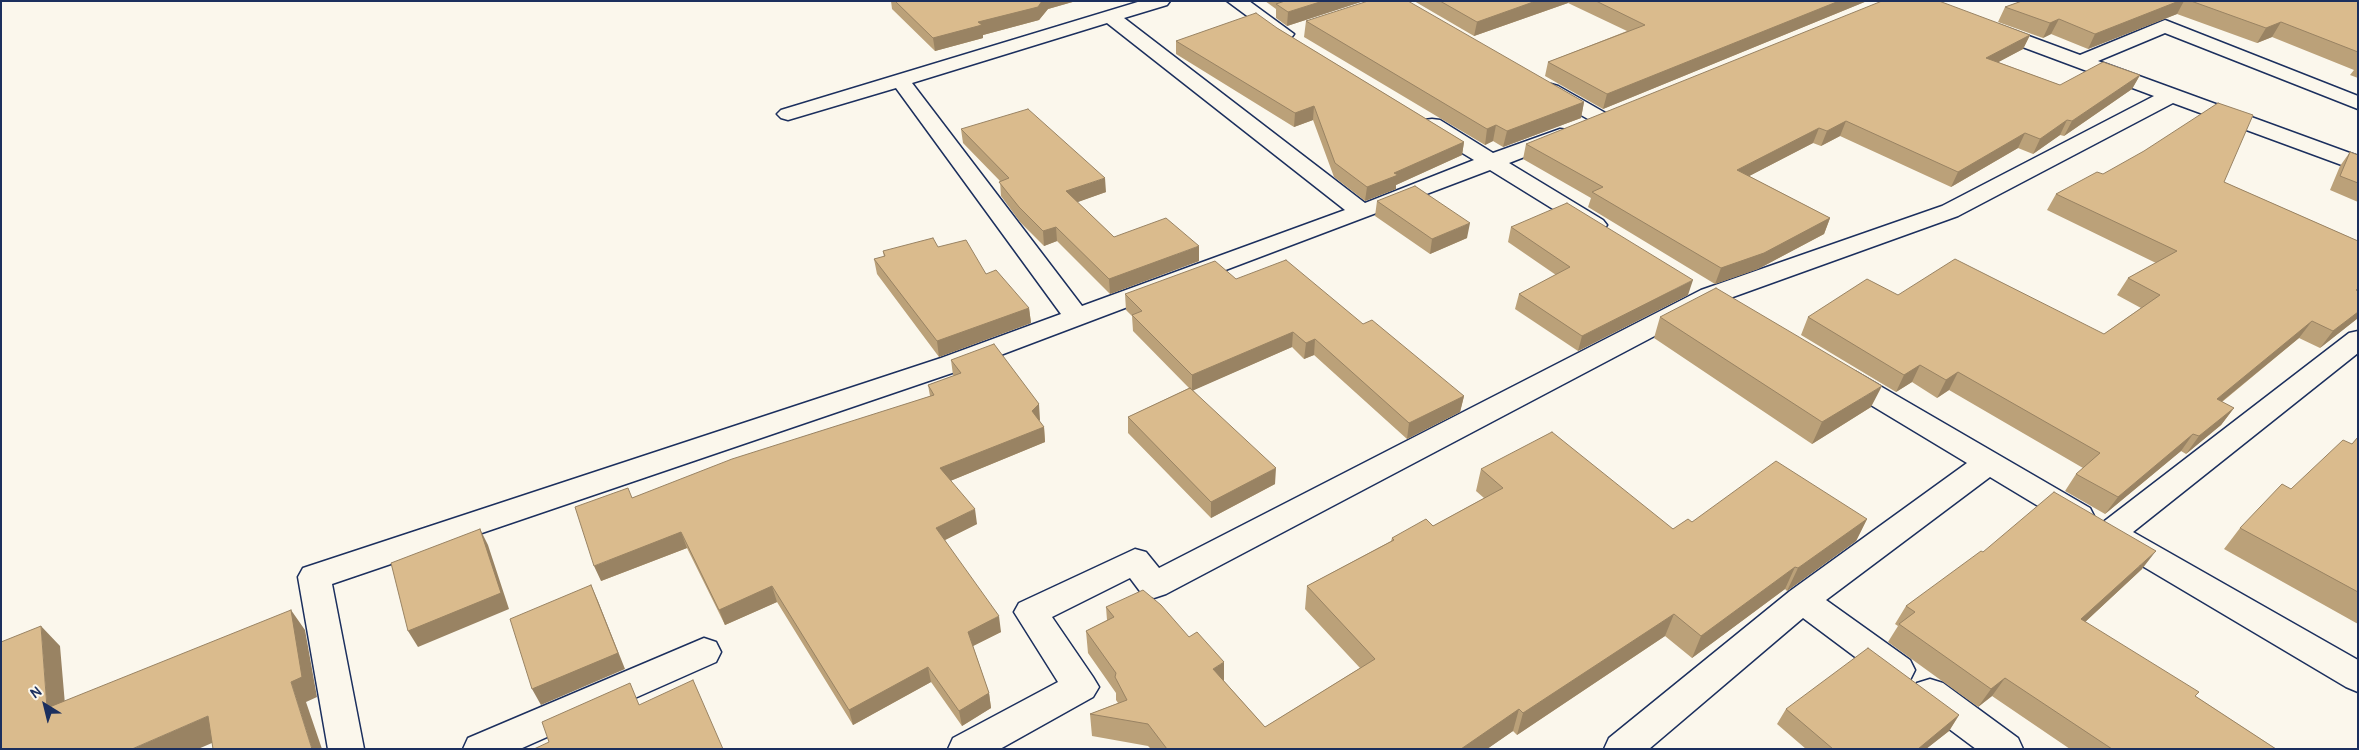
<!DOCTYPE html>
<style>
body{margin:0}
#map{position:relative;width:2359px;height:750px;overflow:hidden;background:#fbf7ec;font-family:Pangolin,sans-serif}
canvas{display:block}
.frame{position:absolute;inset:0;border:2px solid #1b2f5e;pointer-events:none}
.north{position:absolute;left:20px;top:680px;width:50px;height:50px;-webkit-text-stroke:4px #fbf7ec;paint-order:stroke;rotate:324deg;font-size:14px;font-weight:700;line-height:20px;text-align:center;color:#1b2f5e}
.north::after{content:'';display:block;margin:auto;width:18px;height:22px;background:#1b2f5e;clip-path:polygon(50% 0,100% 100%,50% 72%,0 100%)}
</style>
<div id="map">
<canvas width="2359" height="750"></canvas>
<div class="frame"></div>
<div class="north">N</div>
</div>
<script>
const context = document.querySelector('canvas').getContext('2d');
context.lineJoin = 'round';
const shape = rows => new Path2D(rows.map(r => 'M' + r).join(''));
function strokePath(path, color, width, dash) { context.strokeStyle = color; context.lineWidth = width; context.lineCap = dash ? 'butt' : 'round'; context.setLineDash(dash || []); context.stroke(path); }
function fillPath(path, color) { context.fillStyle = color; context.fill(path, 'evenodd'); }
const minor = shape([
 [1141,1,1170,1,1167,5,1124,18,1365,203,1474,160,1424,130,1421,125,1424,120,1432,119,1440,120,1493,153,1560,129,1568,130,1571,135,1568,140,1509,163,1603,220,1607,225,1603,230,1595,232,1587,230,1490,170,961,370,332,584,364,749,328,749,298,577,303,568,941,358,1061,314,896,88,788,120,781,118,777,114,781,110,1141,1],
 [1107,23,1345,210,1082,306,912,83,1107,23],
 [1227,1,1249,1,1294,34,1291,38,1284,40,1277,38,1227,1],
 [2165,20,2358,96,2358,109,2165,33,2098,61,2358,156,2358,171,2173,103,1958,216,1719,302,1166,594,1154,598,1142,594,1130,578,1052,617,1093,677,1099,687,1093,697,1000,749,948,749,953,738,1058,682,1014,612,1019,603,1135,549,1146,552,1159,568,1701,290,1942,206,2154,96,1985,33,1983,29,1985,25,1999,25,2080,55,2165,20],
 [1551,84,1558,86,1609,115,1613,119,1609,123,1602,125,1595,123,1544,94,1541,90,1544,86,1551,84],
 [2358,331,2358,353,2133,532,2358,660,2358,692,2346,687,2107,545,2098,542,2093,534,2098,526,2349,333,2358,331],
 [1846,369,1856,372,2090,508,2094,516,2090,524,2079,527,2068,524,1990,477,1826,600,1910,660,1915,670,1910,680,1898,684,1886,680,1803,618,1649,749,1604,749,1609,738,1790,591,1967,463,1836,384,1832,378,1836,372,1846,369],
 [704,638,716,642,721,652,716,662,520,749,463,749,468,738,704,638],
 [1930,679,1943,683,2018,738,2023,749,1976,749,1917,705,1912,694,1917,683,1930,679]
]);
strokePath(minor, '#1b2f5e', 3);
fillPath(minor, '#fbf7ec');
fillPath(shape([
 [891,1,1076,1,1048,9,1039,20,983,35,983,38,935,51,892,9],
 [1265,1,1364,1,1287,26,1276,18,1276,9],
 [1414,1,1867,1,1603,109,1545,76,1548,62,1627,31,1568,3,1474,36],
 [2022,1,2358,1,2358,78,2350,75,2354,70,2272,37,2257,43,2177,14,2088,49,2051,34,2043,38,1998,22,2005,7],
 [1306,21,1584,102,1581,118,1503,147,1493,141,1485,145,1304,37],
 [1277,28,1464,142,1462,155,1396,185,1396,189,1365,201,1334,177,1313,120,1294,127,1176,54,1176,41],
 [2030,35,2023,49,1998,62,2060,85,2140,75,2132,89,2064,136,2060,135,2033,154,2018,148,1951,187,1840,136,1821,146,1813,143,1749,176,1830,218,1824,234,1758,269,1715,284,1588,207,1591,198,1523,159,1526,144],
 [961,129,1106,192,1077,202,1114,237,1199,261,1110,294,1057,241,1044,246,1020,222,1001,196,1000,181,963,143],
 [2350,152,2358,155,2358,202,2330,190,2340,166],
 [2103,174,2224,182,2358,241,2358,318,2320,348,2299,338,2222,402,2234,408,2221,425,2186,454,2181,451,2105,514,2065,491,2076,474,2083,468,1949,390,1937,398,1912,382,1896,392,1801,335,1808,317,1898,295,2104,334,2141,308,2117,295,2128,278,2156,263,2047,210,2056,194],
 [1377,201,1467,238,1430,254,1375,216],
 [1511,227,1688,295,1578,351,1515,309,1519,294,1556,275,1508,242],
 [938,247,986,274,1029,308,1031,323,939,357,877,274,874,259,884,257,883,251],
 [1236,279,1363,324,1464,396,1460,412,1407,439,1314,355,1304,359,1292,347,1193,390,1275,484,1211,518,1128,433,1128,417,1189,388,1133,331,1132,316,1126,310,1125,294],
 [1660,317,1871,407,1812,444,1654,338],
 [951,360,1040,420,1039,421,1044,427,1045,442,950,481,977,524,945,540,1001,632,973,646,989,693,991,708,962,726,931,682,853,725,777,602,725,625,687,548,601,581,632,498,930,396,928,385,954,376,953,375],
 [2358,437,2358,624,2224,549,2240,528,2291,489,2352,444],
 [1481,469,1673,529,1692,522,1867,519,1856,541,1787,591,1785,589,1692,658,1665,636,1517,735,1513,731,1487,749,1151,749,1148,746,1092,736,1090,714,1118,703,1116,700,1116,693,1088,653,1086,631,1107,620,1106,607,1224,681,1265,727,1360,668,1305,609,1307,586,1391,541,1392,538,1433,526,1484,498,1476,491],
 [1983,552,2142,569,2085,622,2195,696,2276,749,2070,749,1992,696,1978,707,1888,642,1898,626,1895,624,1906,606],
 [1786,709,1959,715,1949,731,1926,749,1806,749,1777,724]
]), '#bba179');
fillPath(shape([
 [1042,1,1076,1,1048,9,1039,20,983,35,983,38,935,51,933,38,978,22],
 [1323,1,1364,1,1287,26,1288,12],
 [1536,1,1568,1,1568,3,1474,36,1477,22],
 [1839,1,1867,1,1603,109,1607,94],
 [2179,1,2184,1,2177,14,2088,49,2095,34],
 [2059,19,2051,34,2043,38,2050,23],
 [2281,22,2272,37,2257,43,2266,28],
 [2030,35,2023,49,1980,72,1986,58],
 [2140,75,2132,89,2064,136,2072,121],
 [1584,102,1581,118,1503,147,1507,131],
 [1314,106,1313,120,1294,127,1295,113],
 [2067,120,2060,135,2033,154,2040,139],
 [1846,121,1840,136,1821,146,1827,131],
 [1496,125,1493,141,1485,145,1487,129],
 [1819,128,1813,143,1732,185,1737,170],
 [2025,133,2018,148,1951,187,1958,172],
 [1464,142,1462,155,1396,185,1396,189,1365,201,1367,187,1394,173],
 [1105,178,1106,192,1067,206,1066,191],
 [1830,218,1824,234,1758,269,1715,284,1721,268],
 [1470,223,1467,238,1430,254,1432,239],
 [1056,227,1057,241,1044,246,1043,231],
 [1199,246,1199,261,1110,294,1109,279],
 [1693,280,1688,295,1578,351,1582,336],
 [1029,308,1031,323,939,357,937,341],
 [2358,312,2358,318,2320,348,2333,331],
 [2312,321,2299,338,2204,416,2217,399],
 [1293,332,1292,347,1192,391,1192,375],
 [1315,339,1314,355,1304,359,1306,343],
 [1920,365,1912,382,1896,392,1904,375],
 [1958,372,1949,390,1937,398,1946,380],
 [1882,386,1871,407,1812,444,1822,422],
 [1464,396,1460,412,1407,439,1409,423],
 [1039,404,1040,420,1033,426,1032,411],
 [2234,408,2221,425,2186,454,2199,436],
 [1044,427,1045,442,943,484,940,468],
 [2193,434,2181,451,2105,514,2118,497],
 [1276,468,1275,484,1211,518,1211,502],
 [975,509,977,524,939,543,936,528],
 [1867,519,1856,541,1787,591,1798,568],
 [480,529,488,545,509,609,418,647,408,631],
 [681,532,687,548,601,581,594,566],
 [2156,551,2142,569,2068,638,2081,619],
 [1795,567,1785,589,1692,658,1701,636],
 [591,585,598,601,625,669,541,705,532,689],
 [772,586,777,602,725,625,719,610],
 [291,610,305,630,317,697,306,702,322,749,312,749,291,682],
 [1674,614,1665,636,1517,735,1523,713],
 [999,616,1001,632,971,647,968,632],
 [41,626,60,646,67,728,47,708],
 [1224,662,1224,684,1213,669],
 [928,667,931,682,853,725,849,710],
 [2005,678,1992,696,1978,707,1991,689],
 [989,693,991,708,962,726,959,711],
 [1519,709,1513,731,1487,749,1461,749],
 [1959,715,1949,731,1926,749,1918,749],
 [208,716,226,737,198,749,132,749]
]), '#998363');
const building = shape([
 [895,1,1042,1,1038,7,978,22,982,25,933,38,895,1],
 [1285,1,1323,1,1288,12,1276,4,1285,1],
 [1368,1,1408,1,1584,102,1507,131,1496,125,1487,129,1306,21,1368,1],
 [1440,1,1536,1,1477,22,1440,1],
 [1596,1,1839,1,1607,94,1548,62,1645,25,1596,1],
 [1882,1,1939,1,2030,35,1986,58,2060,85,2103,62,2140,75,2072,121,2067,120,2040,139,2025,133,1958,172,1846,121,1827,131,1819,128,1737,170,1830,218,1764,253,1721,268,1592,192,1603,187,1526,144,1882,1],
 [2022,1,2179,1,2095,34,2059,19,2050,23,2005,7,2022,1],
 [2191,1,2358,1,2358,52,2281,22,2266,28,2191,1],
 [1256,13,1277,28,1464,142,1394,173,1398,175,1367,187,1335,163,1314,106,1295,113,1176,41,1256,13],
 [2218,103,2253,115,2224,182,2358,241,2358,289,2356,290,2358,291,2358,312,2333,331,2312,321,2217,399,2234,408,2199,436,2193,434,2118,497,2076,474,2100,453,1958,372,1946,380,1920,365,1904,375,1808,317,1867,279,1898,295,1955,259,2104,334,2160,295,2128,278,2177,251,2056,194,2097,172,2103,174,2144,151,2218,103],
 [1028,109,1105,178,1066,191,1114,237,1166,218,1199,246,1109,279,1056,227,1043,231,1019,207,999,182,1009,178,961,129,1028,109],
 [2350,152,2358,155,2358,183,2340,176,2350,152],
 [1415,186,1470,223,1432,239,1377,201,1415,186],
 [1567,203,1693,280,1582,336,1519,294,1570,267,1511,227,1567,203],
 [933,238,938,247,966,240,986,274,996,270,1029,308,937,341,874,259,885,256,883,251,933,238],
 [1286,260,1363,324,1372,320,1464,396,1409,423,1315,339,1306,343,1293,332,1192,375,1132,315,1142,311,1125,294,1215,261,1236,279,1286,260],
 [1716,288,1882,386,1822,422,1660,317,1716,288],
 [994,344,1039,404,1032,411,1044,427,940,468,975,509,936,528,999,616,968,632,989,693,959,711,928,667,849,710,772,586,719,610,681,532,594,566,575,507,628,488,632,498,732,459,934,395,928,385,961,373,951,360,994,344],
 [1190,388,1276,468,1211,502,1128,417,1190,388],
 [1552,432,1673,529,1688,519,1692,522,1776,461,1867,519,1798,568,1795,567,1701,636,1674,614,1523,713,1519,709,1461,749,1167,749,1148,724,1090,714,1127,700,1115,677,1116,673,1086,631,1114,617,1106,607,1143,590,1161,605,1189,637,1197,632,1224,662,1213,669,1265,727,1375,659,1307,586,1394,540,1392,538,1426,519,1433,526,1503,488,1481,469,1552,432],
 [2358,437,2358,592,2240,528,2282,484,2291,489,2343,440,2352,444,2358,437],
 [2054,492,2156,551,2081,619,2199,692,2195,696,2276,749,2112,749,2005,678,1991,689,1899,624,1915,612,1906,606,1981,551,1983,552,2054,492],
 [480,529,501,593,408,631,391,563,480,529],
 [591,585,618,653,532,689,510,619,591,585],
 [291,610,302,677,291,682,312,749,213,749,208,716,132,749,1,749,1,642,41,626,47,708,291,610],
 [1868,648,1959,715,1918,749,1833,749,1786,709,1868,648],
 [693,680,723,749,534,749,549,742,542,722,630,683,639,705,693,680]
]);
fillPath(building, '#dabb8d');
strokePath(building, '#998363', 1);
</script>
